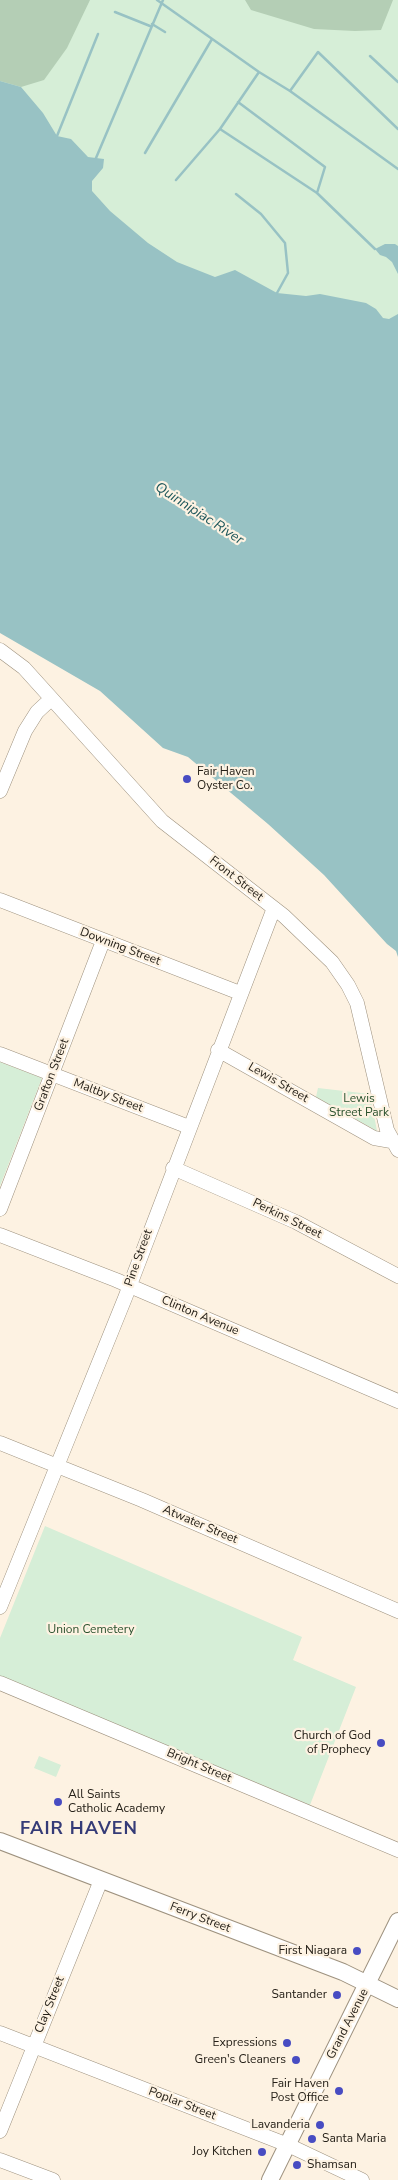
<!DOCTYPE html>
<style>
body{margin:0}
canvas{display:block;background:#fdf2e2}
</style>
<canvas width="398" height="2180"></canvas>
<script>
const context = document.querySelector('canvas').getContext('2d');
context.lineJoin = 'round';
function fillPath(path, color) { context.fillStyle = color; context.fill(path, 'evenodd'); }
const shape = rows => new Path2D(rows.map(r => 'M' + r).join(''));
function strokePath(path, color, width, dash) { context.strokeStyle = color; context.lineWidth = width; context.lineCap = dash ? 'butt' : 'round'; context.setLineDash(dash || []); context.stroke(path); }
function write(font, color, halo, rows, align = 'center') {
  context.font = font + ' "Nunito Sans",sans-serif'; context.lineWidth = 4.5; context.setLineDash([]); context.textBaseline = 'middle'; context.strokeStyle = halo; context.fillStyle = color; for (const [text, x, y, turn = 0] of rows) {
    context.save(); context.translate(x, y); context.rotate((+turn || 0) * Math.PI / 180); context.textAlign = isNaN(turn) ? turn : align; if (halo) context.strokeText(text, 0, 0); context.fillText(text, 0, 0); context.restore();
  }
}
fillPath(shape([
 [0,0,398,0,398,318,393,321,224,283,156,262,0,98],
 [0,1062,42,1078,0,1186],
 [318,1088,370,1094,377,1131,316,1097],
 [45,1526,302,1637,293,1660,356,1687,310,1805,0,1677,0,1638],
 [39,1756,61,1765,56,1777,34,1768]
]), '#d6eed7');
fillPath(shape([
 [0,0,90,0,67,48,44,80,21,87,0,81],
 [245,0,393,0,381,30,355,31,314,29,251,10]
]), '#b4ceb5');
fillPath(shape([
 [0,81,21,87,43,113,57,136,71,139,88,157,104,159,103,168,92,181,92,191,110,211,148,243,177,262,215,277,235,270,277,293,306,296,320,294,366,303,376,309,383,318,389,319,398,314,398,957,396,951,387,944,324,875,268,824,188,757,163,748,100,691,0,633],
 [385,244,395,244,398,246,398,274,392,262,386,257,380,255,375,249]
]), '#98c2c4');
strokePath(shape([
 [157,0,259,72,290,91,398,169],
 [115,12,150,26],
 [152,24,165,32],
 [370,56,398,82],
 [290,91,318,52,398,129],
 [238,102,325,167,317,193],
 [220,129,317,193,375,249],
 [57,136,98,34],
 [145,153,212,39],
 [96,158,163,0],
 [176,180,220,129,259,72],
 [236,194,261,214,285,243,288,273,277,293]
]), '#98c2c4', 2.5);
const minor = shape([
 [0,650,24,668,162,821,284,916,332,962,348,985,357,1003,387,1130,398,1150],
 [0,791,25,731,37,712,51,699],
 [0,900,240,993],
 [218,1050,374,1138,391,1141],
 [0,1054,189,1127],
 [173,1168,296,1222,398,1276],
 [0,1209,103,941],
 [0,1235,116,1280,398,1401],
 [0,1443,142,1500,398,1611],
 [0,1607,125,1298,274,908],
 [0,1683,398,1850],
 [0,2033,288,2145,362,2180],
 [0,2131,101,1880],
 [0,2160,53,2180]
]);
const major = shape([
 [0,1841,343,1972,398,1999],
 [270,2180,398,1921]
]);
strokePath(minor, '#9e927f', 15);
strokePath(major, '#9e927f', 18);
strokePath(minor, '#fff', 14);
strokePath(major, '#fff', 16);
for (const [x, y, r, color] of [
 [187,779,5,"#484cc2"],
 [381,1743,5,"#484cc2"],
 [58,1802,5,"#484cc2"],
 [357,1951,5,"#484cc2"],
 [337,1995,5,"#484cc2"],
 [287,2043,5,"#484cc2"],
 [296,2060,5,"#484cc2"],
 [339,2091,5,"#484cc2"],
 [320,2125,5,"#484cc2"],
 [312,2139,5,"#484cc2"],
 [262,2152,5,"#484cc2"],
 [297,2165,5,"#484cc2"]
]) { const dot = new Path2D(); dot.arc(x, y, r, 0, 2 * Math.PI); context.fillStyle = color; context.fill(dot); strokePath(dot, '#fdf2e2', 2); }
write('12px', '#262119', '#fdf2e2', [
 ["Fair Haven",197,772,"left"],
 ["Oyster Co.",197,786,"left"],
 ["Church of God",371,1736],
 ["of Prophecy",371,1750],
 ["All Saints",68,1795,"left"],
 ["Catholic Academy",68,1809,"left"],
 ["First Niagara",347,1951],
 ["Santander",327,1995],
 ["Expressions",277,2043],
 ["Green's Cleaners",286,2060],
 ["Fair Haven",329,2084],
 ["Post Office",329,2098],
 ["Lavanderia",310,2125],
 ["Santa Maria",322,2139,"left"],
 ["Joy Kitchen",252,2152],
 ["Shamsan",307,2165,"left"]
], 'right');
write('12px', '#262119', '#fdf2e2', [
 ["Front Street",236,879,38],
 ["Downing Street",120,947,21],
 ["Grafton Street",52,1075,-69],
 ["Lewis Street",278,1083,30],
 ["Maltby Street",108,1096,21],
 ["Perkins Street",287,1219,26],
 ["Pine Street",139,1258,-70],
 ["Clinton Avenue",200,1316,23],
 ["Atwater Street",200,1525,23],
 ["Bright Street",199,1766,23],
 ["Ferry Street",200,1918,21],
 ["Clay Street",50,2005,-68],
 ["Grand Avenue",348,2024,-63],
 ["Poplar Street",182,2104,21]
]);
write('12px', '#2a512d', '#fdf2e2', [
 ["Lewis",359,1099],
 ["Street Park",359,1113],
 ["Union Cemetery",91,1630]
]);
write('italic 14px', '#1c565a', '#fdf2e2', [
 ["Quinnipiac River",199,514,33]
]);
context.letterSpacing = '1px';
write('bold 18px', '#353b77', '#fdf2e2', [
 ["FAIR HAVEN",79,1830]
]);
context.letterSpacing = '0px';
</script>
